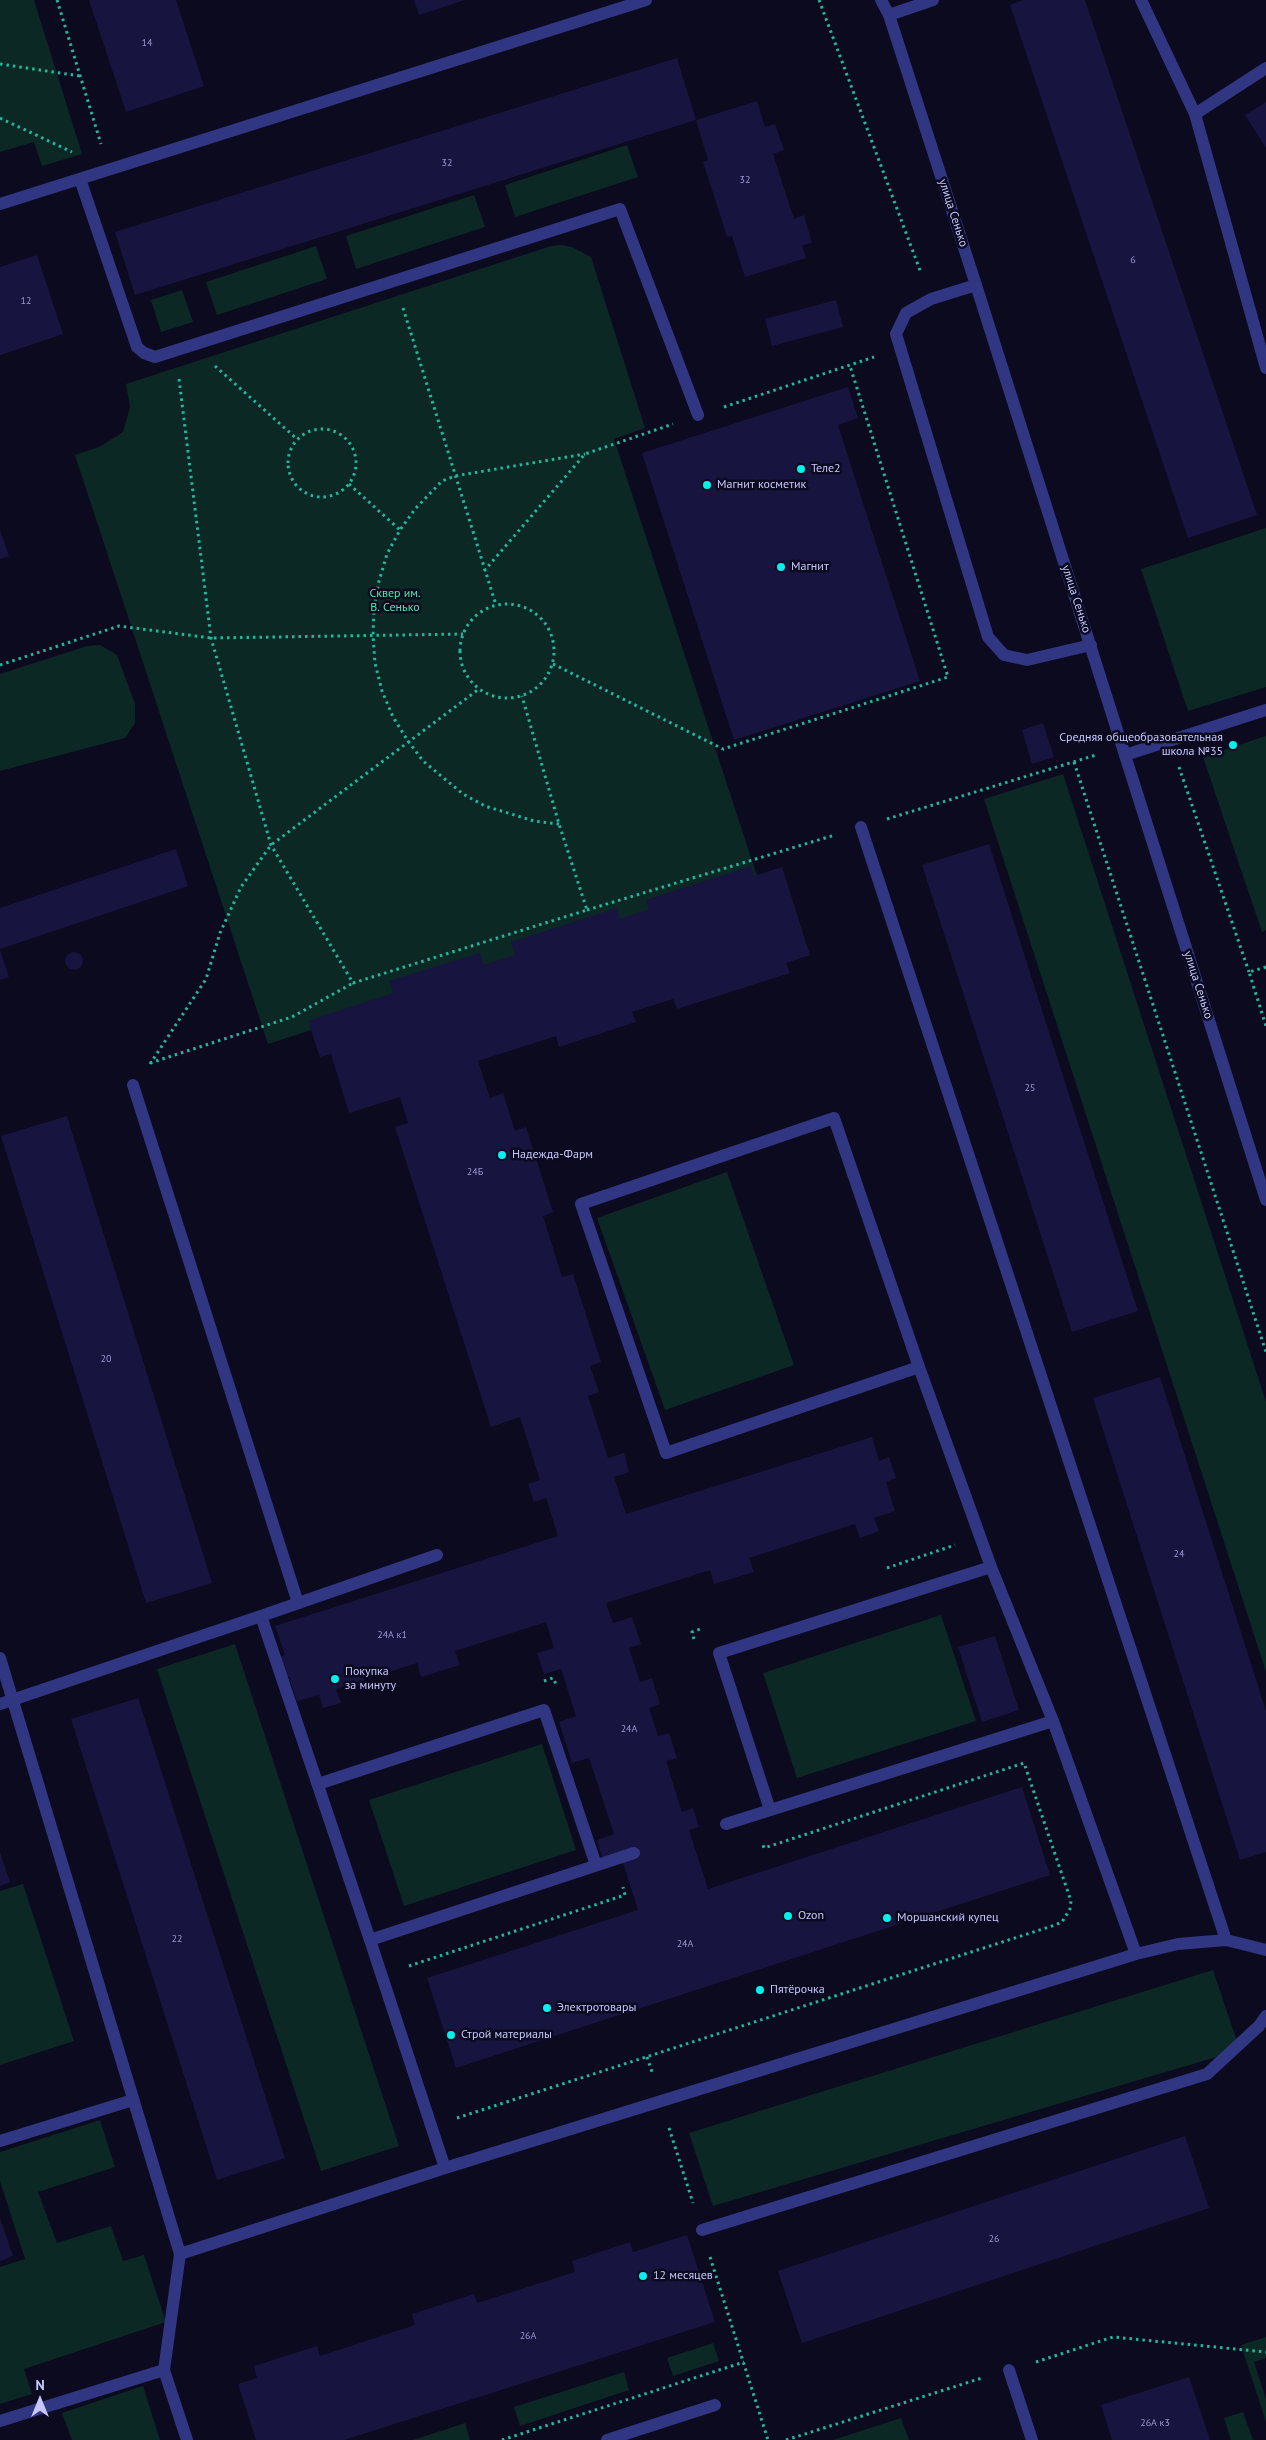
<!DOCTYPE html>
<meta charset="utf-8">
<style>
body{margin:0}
#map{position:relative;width:1266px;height:2440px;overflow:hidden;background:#0b0a1e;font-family:"PT Sans",sans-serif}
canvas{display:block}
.north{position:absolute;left:15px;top:2375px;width:50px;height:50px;-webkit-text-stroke:4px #0b0a1e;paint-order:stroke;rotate:0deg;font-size:14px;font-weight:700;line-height:20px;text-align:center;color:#c7c7ff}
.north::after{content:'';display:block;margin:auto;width:18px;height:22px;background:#c7c7ff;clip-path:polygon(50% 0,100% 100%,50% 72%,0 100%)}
</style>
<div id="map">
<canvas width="1266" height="2440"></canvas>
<div class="north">N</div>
</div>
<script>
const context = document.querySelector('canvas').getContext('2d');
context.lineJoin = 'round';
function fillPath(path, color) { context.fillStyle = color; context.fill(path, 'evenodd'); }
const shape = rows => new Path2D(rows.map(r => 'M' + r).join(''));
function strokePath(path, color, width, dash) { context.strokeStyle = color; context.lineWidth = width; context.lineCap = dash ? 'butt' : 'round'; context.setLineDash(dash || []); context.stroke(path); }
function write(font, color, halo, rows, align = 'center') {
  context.font = font + ' "PT Sans",sans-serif'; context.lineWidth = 5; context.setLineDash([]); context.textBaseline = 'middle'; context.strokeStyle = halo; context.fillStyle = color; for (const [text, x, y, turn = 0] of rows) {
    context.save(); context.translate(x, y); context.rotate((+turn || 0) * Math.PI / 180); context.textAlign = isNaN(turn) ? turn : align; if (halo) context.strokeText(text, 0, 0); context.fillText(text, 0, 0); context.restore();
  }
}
fillPath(shape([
 [0,0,34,0,82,154,42,166,34,142,0,152],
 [627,145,638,177,515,217,505,185],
 [474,195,485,227,356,269,346,236],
 [562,245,572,247,591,257,645,428,614,439,760,885,268,1044,75,455,99,447,123,432,130,407,126,384,551,246],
 [316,246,327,279,217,315,206,282],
 [182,290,193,322,161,332,151,300],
 [1266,528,1266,687,1188,711,1141,569],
 [100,645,117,655,135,704,135,723,125,738,0,771,0,674,87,646],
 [1266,736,1266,930,1262,932,1203,757],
 [1063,774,1266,1402,1266,1672,984,799],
 [727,1172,794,1365,665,1410,597,1218],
 [941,1615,976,1721,797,1778,763,1673],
 [235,1644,399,2146,321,2171,157,1669],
 [542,1744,576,1850,404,1906,369,1800],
 [23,1884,74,2041,0,2065,0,1891],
 [1213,1970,1240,2050,713,2206,689,2133],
 [100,2120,115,2167,38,2192,57,2243,111,2226,123,2261,144,2255,166,2322,24,2369,32,2394,0,2404,0,2267,25,2259,0,2181,0,2152],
 [1266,2337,1266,2358,1254,2362,1266,2399,1266,2422,1241,2345],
 [713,2343,719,2361,673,2376,667,2358],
 [624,2372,629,2390,520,2426,514,2407],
 [143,2386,160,2440,72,2440,62,2413],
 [1243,2412,1253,2440,1231,2440,1224,2418],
 [901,2418,909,2440,833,2440],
 [465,2423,470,2440,413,2440]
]), '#0c2824');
fillPath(shape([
 [89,0,176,0,204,86,126,112],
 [414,0,465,0,419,15],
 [1023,0,1085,0,1257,515,1188,538,1010,5],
 [677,58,696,120,135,295,115,232],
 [757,101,765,127,775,124,784,150,773,154,794,219,804,215,812,243,802,245,806,258,745,277,732,236,727,237,715,199,703,162,708,160,696,120],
 [1266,102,1266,148,1245,115],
 [37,255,63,334,0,355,0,267],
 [836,300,843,327,772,346,765,319],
 [848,387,858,418,838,425,920,681,734,740,642,453],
 [0,530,9,556,0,559],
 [1043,723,1054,757,1032,764,1022,730],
 [989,844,1138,1311,1072,1332,922,865],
 [176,849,188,886,0,949,0,908],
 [751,866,754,876,782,867,810,955,786,963,790,973,677,1009,673,999,632,1012,636,1022,559,1047,556,1036,478,1061,490,1098,503,1093,515,1131,526,1127,553,1212,543,1216,562,1277,573,1274,601,1362,590,1366,599,1392,588,1396,608,1458,624,1453,629,1472,614,1477,626,1514,872,1437,879,1461,889,1457,896,1478,886,1482,895,1511,874,1518,879,1531,860,1538,855,1524,749,1558,754,1572,714,1584,710,1570,606,1603,613,1623,632,1617,641,1644,629,1648,640,1682,652,1678,660,1704,649,1708,658,1736,669,1733,677,1758,666,1761,682,1812,693,1808,699,1827,689,1830,708,1889,1022,1787,1050,1875,456,2068,427,1978,638,1910,621,1857,604,1863,597,1840,614,1834,589,1758,572,1763,559,1722,576,1716,561,1669,544,1674,537,1653,554,1648,546,1622,455,1651,460,1665,421,1677,417,1663,336,1689,341,1703,323,1708,319,1695,297,1701,289,1677,281,1679,274,1658,285,1655,275,1626,558,1536,546,1498,534,1502,528,1484,540,1480,520,1417,491,1427,395,1127,408,1123,400,1097,349,1113,331,1054,320,1057,308,1021,393,993,389,981,480,953,484,965,515,955,511,942,617,908,620,919,649,909,646,900],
 [0,950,9,977,0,980],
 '65 961a9 9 0 1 1 18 0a9 9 0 1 1-18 0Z',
 [67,1116,212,1583,146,1603,1,1136],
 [1160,1377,1266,1711,1266,1852,1240,1860,1093,1398],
 [995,1636,1019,1710,982,1722,958,1647],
 [138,1698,285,2158,217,2180,71,1719],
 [0,1852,10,1882,0,1886],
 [1185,2136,1209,2208,802,2343,778,2271],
 [0,2218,13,2256,0,2261],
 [687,2235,715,2322,344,2440,256,2440,238,2384,257,2378,254,2366,317,2346,320,2356,415,2325,412,2314,474,2294,477,2303,575,2272,572,2261,630,2242,633,2252],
 [1189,2377,1210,2440,1112,2440,1101,2405]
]), '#181440');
strokePath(shape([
 [57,0,101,144],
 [819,0,921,273],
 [0,64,80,76],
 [0,118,72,152],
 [403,308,496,605],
 [215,366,297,439],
 [179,379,211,638,271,845,353,983,587,910,559,824,522,696],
 [724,407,874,357],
 '288 463a34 34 0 1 1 68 0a34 34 0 1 1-68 0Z',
 [349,484,400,530],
 [484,571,585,454,673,424],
 '460 651a47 47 0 1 1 94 0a47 47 0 1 1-94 0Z',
 [553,664,723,749,948,677,850,366],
 [0,665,119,626,211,638,463,634],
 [1074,762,1266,1352],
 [1179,767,1249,972],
 [887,819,1096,755],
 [559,824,534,821,485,806,463,794,423,761,408,741,393,717,382,691,375,663,373,635,374,608,379,581,387,554,400,530,415,509,442,481,455,476,585,454],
 [587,910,835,835],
 [1266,967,1249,972,1266,1026],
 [150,1063,292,1017,353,983],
 [150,1064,206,979,220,933,241,887,271,845,479,689],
 [887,1568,955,1545],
 [694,1639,692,1632,703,1628],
 [544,1681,553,1678,556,1684],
 [409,1966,625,1895,623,1887],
 [647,2057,653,2075],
 [457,2118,1055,1925,1062,1922,1070,1909,1071,1901,1024,1763,764,1848,762,1842],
 [669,2128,693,2203],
 [710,2257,768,2440],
 [1036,2362,1113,2337,1266,2352],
 [502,2440,744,2362],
 [786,2440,982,2378]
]), '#22b89e', 3, [2.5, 4]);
strokePath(shape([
 [80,179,137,347,144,353,155,357,620,209,698,415],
 [0,204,646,0],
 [976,285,931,299,906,313,896,334,988,637,1004,655,1027,660,1091,645],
 [1125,755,1266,710],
 [861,827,1226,1940],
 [133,1085,298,1603],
 [919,1367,666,1453,581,1204,834,1118,919,1367,991,1567,1053,1721],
 [0,1658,180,2254,445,2168,1136,1954,1178,1944,1226,1940,1266,1950],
 [0,1704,261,1616],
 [318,1784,544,1710,596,1865],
 [770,1810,719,1653,991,1567],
 [726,1824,1053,1721,1136,1954],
 [370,1940,261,1616,437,1555],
 [0,2141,133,2100],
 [445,2168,370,1940,634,1853],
 [702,2230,1207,2074,1259,2026,1266,2016],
 [180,2254,164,2370,187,2440],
 [1009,2370,1032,2440],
 [0,2421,164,2370],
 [607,2440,715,2405]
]), '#303681', 12);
strokePath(shape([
 [1141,0,1195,114,1266,368],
 [889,15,933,0],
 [1195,114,1266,68]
]), '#303681', 12);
strokePath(shape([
 [881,0,889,15,976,285,1266,1200]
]), '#303681', 12);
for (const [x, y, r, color] of [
 [801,469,5,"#00f2ef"],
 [707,485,5,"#00f2ef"],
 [781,567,5,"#00f2ef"],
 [1233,745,5,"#00f2ef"],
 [502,1155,5,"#00f2ef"],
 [335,1679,5,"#00f2ef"],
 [788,1916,5,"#00f2ef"],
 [887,1918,5,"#00f2ef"],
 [760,1990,5,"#00f2ef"],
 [547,2008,5,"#00f2ef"],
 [451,2035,5,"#00f2ef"],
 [643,2276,5,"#00f2ef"]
]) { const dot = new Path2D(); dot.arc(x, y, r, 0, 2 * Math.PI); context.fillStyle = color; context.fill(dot); strokePath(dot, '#0b0a1e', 2); }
write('10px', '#9b9acf', null, [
 ["14",147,43],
 ["32",447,163],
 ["32",745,180],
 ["6",1133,260],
 ["12",26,301],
 ["25",1030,1088],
 ["24Б",475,1172],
 ["20",106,1359],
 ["24",1179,1554],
 ["24А к1",392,1635],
 ["24А",629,1729],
 ["22",177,1939],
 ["24А",685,1944],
 ["26",994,2239],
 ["26А",528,2336],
 ["26А к3",1155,2423]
]);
write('12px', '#c7c7ff', '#0b0a1e', [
 ["улица Сенько",953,213,72],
 ["улица Сенько",1076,599,72],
 ["улица Сенько",1198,985,72]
]);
write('12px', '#c7c7ff', '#0b0a1e', [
 ["Теле2",811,469],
 ["Магнит косметик",717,485],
 ["Магнит",791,567],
 ["Средняя общеобразовательная",1223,738,"right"],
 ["школа №35",1223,752,"right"],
 ["Надежда-Фарм",512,1155],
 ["Покупка",345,1672],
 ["за минуту",345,1686],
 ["Ozon",798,1916],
 ["Моршанский купец",897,1918],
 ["Пятёрочка",770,1990],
 ["Электротовары",557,2008],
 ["Строй материалы",461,2035],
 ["12 месяцев",653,2276]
], 'left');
write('12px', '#49e9af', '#0b0a1e', [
 ["Сквер им.",395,594],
 ["В. Сенько",395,608]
]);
</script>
